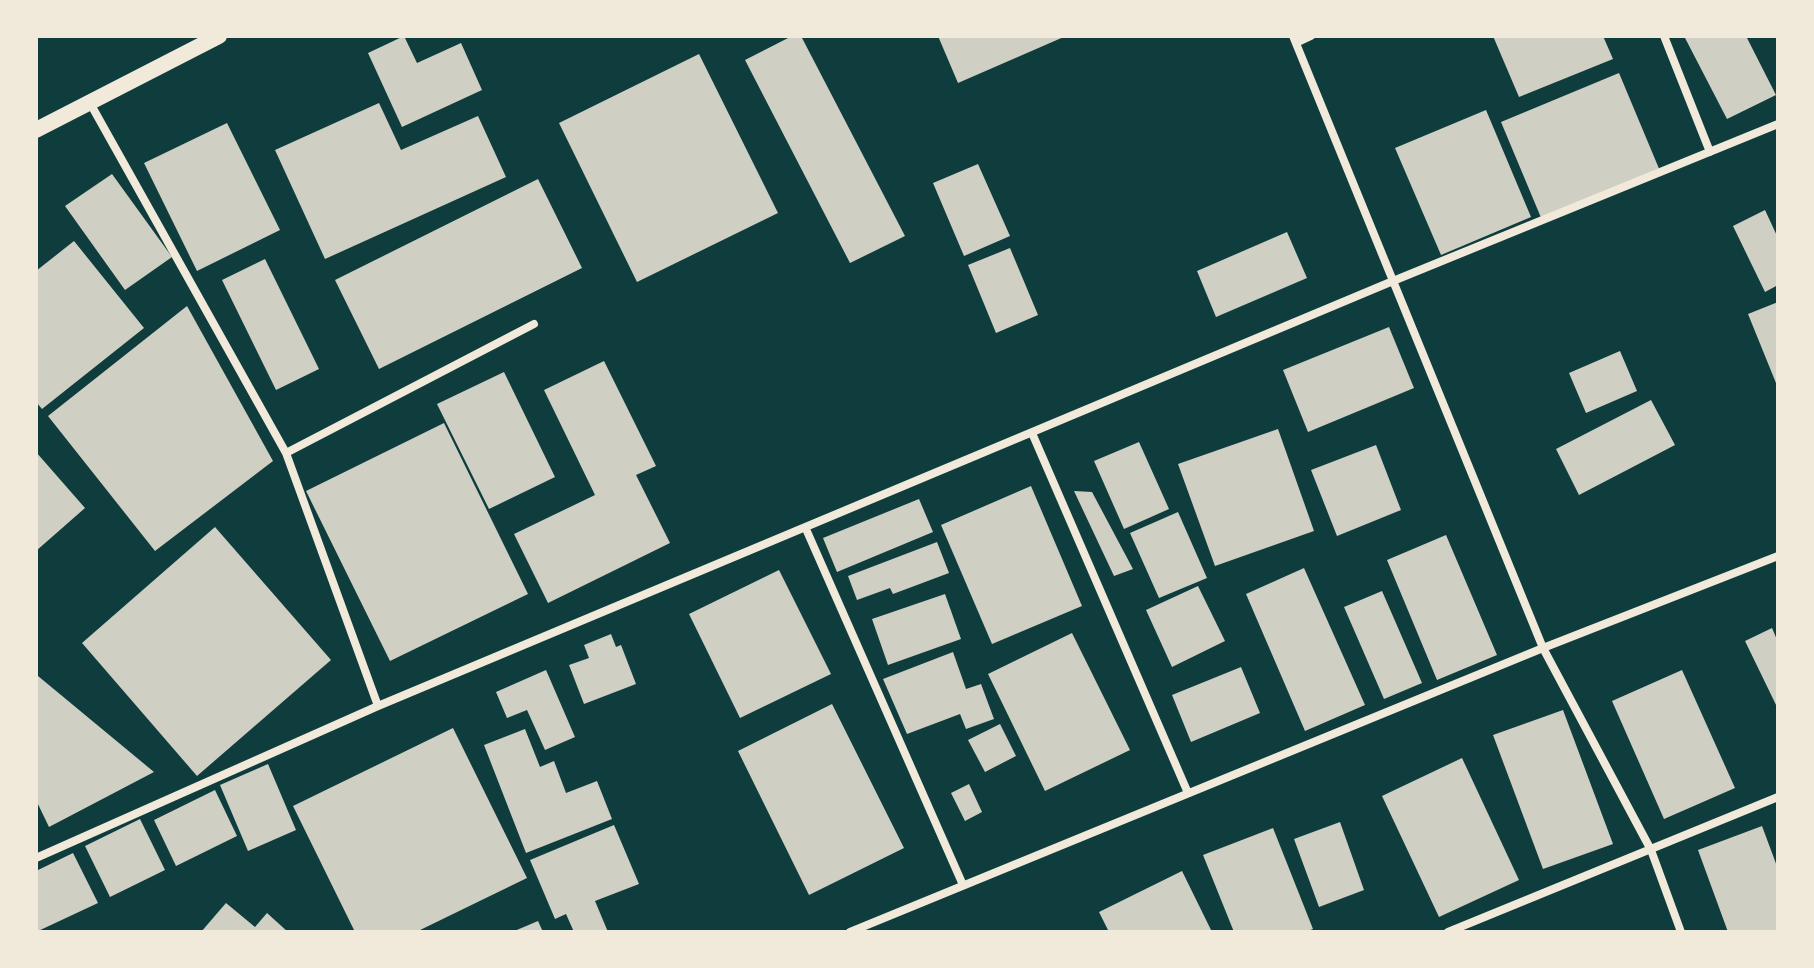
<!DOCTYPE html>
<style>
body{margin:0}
#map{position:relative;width:1814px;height:968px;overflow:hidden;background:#0f3d3e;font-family:Commissioner,sans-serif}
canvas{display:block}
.frame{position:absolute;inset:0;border:38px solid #f1e9da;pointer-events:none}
</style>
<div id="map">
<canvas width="1814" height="968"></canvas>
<div class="frame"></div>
</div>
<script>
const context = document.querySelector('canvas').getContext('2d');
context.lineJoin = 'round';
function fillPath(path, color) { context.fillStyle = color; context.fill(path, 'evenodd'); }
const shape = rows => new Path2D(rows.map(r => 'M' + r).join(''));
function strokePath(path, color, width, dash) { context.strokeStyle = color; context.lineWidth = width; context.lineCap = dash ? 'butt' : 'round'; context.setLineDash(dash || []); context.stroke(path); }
fillPath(shape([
 [404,36,417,63,461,43,482,90,402,127,368,53],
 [792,36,801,36,905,236,850,263,745,60],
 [938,36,1066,36,958,83],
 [1493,36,1603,36,1613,59,1519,97],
 [1684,36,1746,36,1776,95,1727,119],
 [699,54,778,213,637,282,559,123],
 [1619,73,1660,171,1542,220,1501,122],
 [379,103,401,150,478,116,506,177,325,259,275,150],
 [1486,110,1531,217,1441,255,1395,148],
 [227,123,280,230,197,271,144,163],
 [978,164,1010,236,964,256,933,183],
 [112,174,172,257,125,290,65,206],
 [538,179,582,268,379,369,335,280],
 [1765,210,1778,238,1778,285,1765,292,1733,226],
 [1287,232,1307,278,1216,317,1197,271],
 [74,241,144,328,42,409,36,402,36,271],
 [1010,248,1038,315,996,333,968,265],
 [265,259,319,369,276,390,222,280],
 [1778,302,1778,388,1748,314],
 [187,306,273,461,155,551,48,416],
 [1389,327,1414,388,1308,432,1283,370],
 [1620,351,1637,391,1586,413,1569,373],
 [604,361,656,466,636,475,670,543,548,603,514,534,595,495,544,390],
 [504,372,555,477,489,509,437,404],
 [1651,400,1675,445,1579,495,1556,449],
 [444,423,528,594,390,661,306,491],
 [1278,429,1314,531,1215,566,1178,464],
 [1139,442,1169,509,1124,529,1094,461],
 [1376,445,1401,510,1337,536,1311,470],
 [36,452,85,508,36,551],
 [1031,486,1082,606,992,644,941,525],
 [1074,491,1092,492,1133,569,1114,576],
 [919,499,933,532,837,572,823,538],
 [1178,512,1207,578,1159,598,1130,533],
 [215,527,331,660,197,776,82,643],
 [1446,535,1497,655,1437,680,1387,560],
 [937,542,949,573,893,594,890,588,857,600,848,576],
 [1304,568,1365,705,1305,731,1246,594],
 [779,570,831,674,740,718,689,614],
 [1198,586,1225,641,1172,667,1146,610],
 [1382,591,1422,683,1384,699,1344,607],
 [945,594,961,639,888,665,872,619],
 [1772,628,1778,642,1778,709,1745,641],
 [1072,633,1130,750,1045,791,988,674],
 [611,634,616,647,621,645,636,684,584,704,569,665,589,658,584,645],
 [953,652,966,689,981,684,994,719,966,729,960,714,907,734,883,679],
 [1241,667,1260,713,1191,742,1172,695],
 [546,670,575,737,545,750,527,710,507,718,496,692],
 [1682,670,1735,788,1664,819,1612,701],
 [38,676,154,772,49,827,36,800],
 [832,704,904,848,809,895,738,751],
 [1563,710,1613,844,1543,869,1493,735],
 [1000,724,1016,756,985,772,968,740],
 [453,728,527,878,416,932,355,932,293,806],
 [525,729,540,767,554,761,566,793,597,781,612,819,526,853,484,745],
 [1462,758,1519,880,1439,917,1382,796],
 [268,764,296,830,248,851,220,785],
 [969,784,982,812,965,821,951,793],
 [215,790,237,836,176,866,154,820],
 [140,819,165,870,110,897,85,846],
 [1340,822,1364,890,1319,907,1294,839],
 [614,825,639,884,595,901,608,932,574,932,566,914,555,919,530,860],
 [1762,826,1778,869,1778,932,1728,932,1698,850],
 [1273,828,1313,929,1305,932,1234,932,1203,855],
 [73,853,98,903,36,932,36,871],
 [1182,871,1212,932,1109,932,1099,912],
 [226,903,255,927,267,913,288,932,201,932],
 [538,921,543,932,512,932]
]), '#cfcfc3');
strokePath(shape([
 [1293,36,1543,648,1651,850,1681,932],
 [1664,36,1710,152],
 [1296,43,1311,36],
 [90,103,286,453,378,706],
 [1032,433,1188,793],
 [286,453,534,324],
 [806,529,963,885],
 [36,858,378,706,1393,281,1778,124],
 [850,932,1543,648,1778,556],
 [1448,932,1778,797]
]), '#f1e9da', 8);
strokePath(shape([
 [36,130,219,36]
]), '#f1e9da', 16);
</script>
